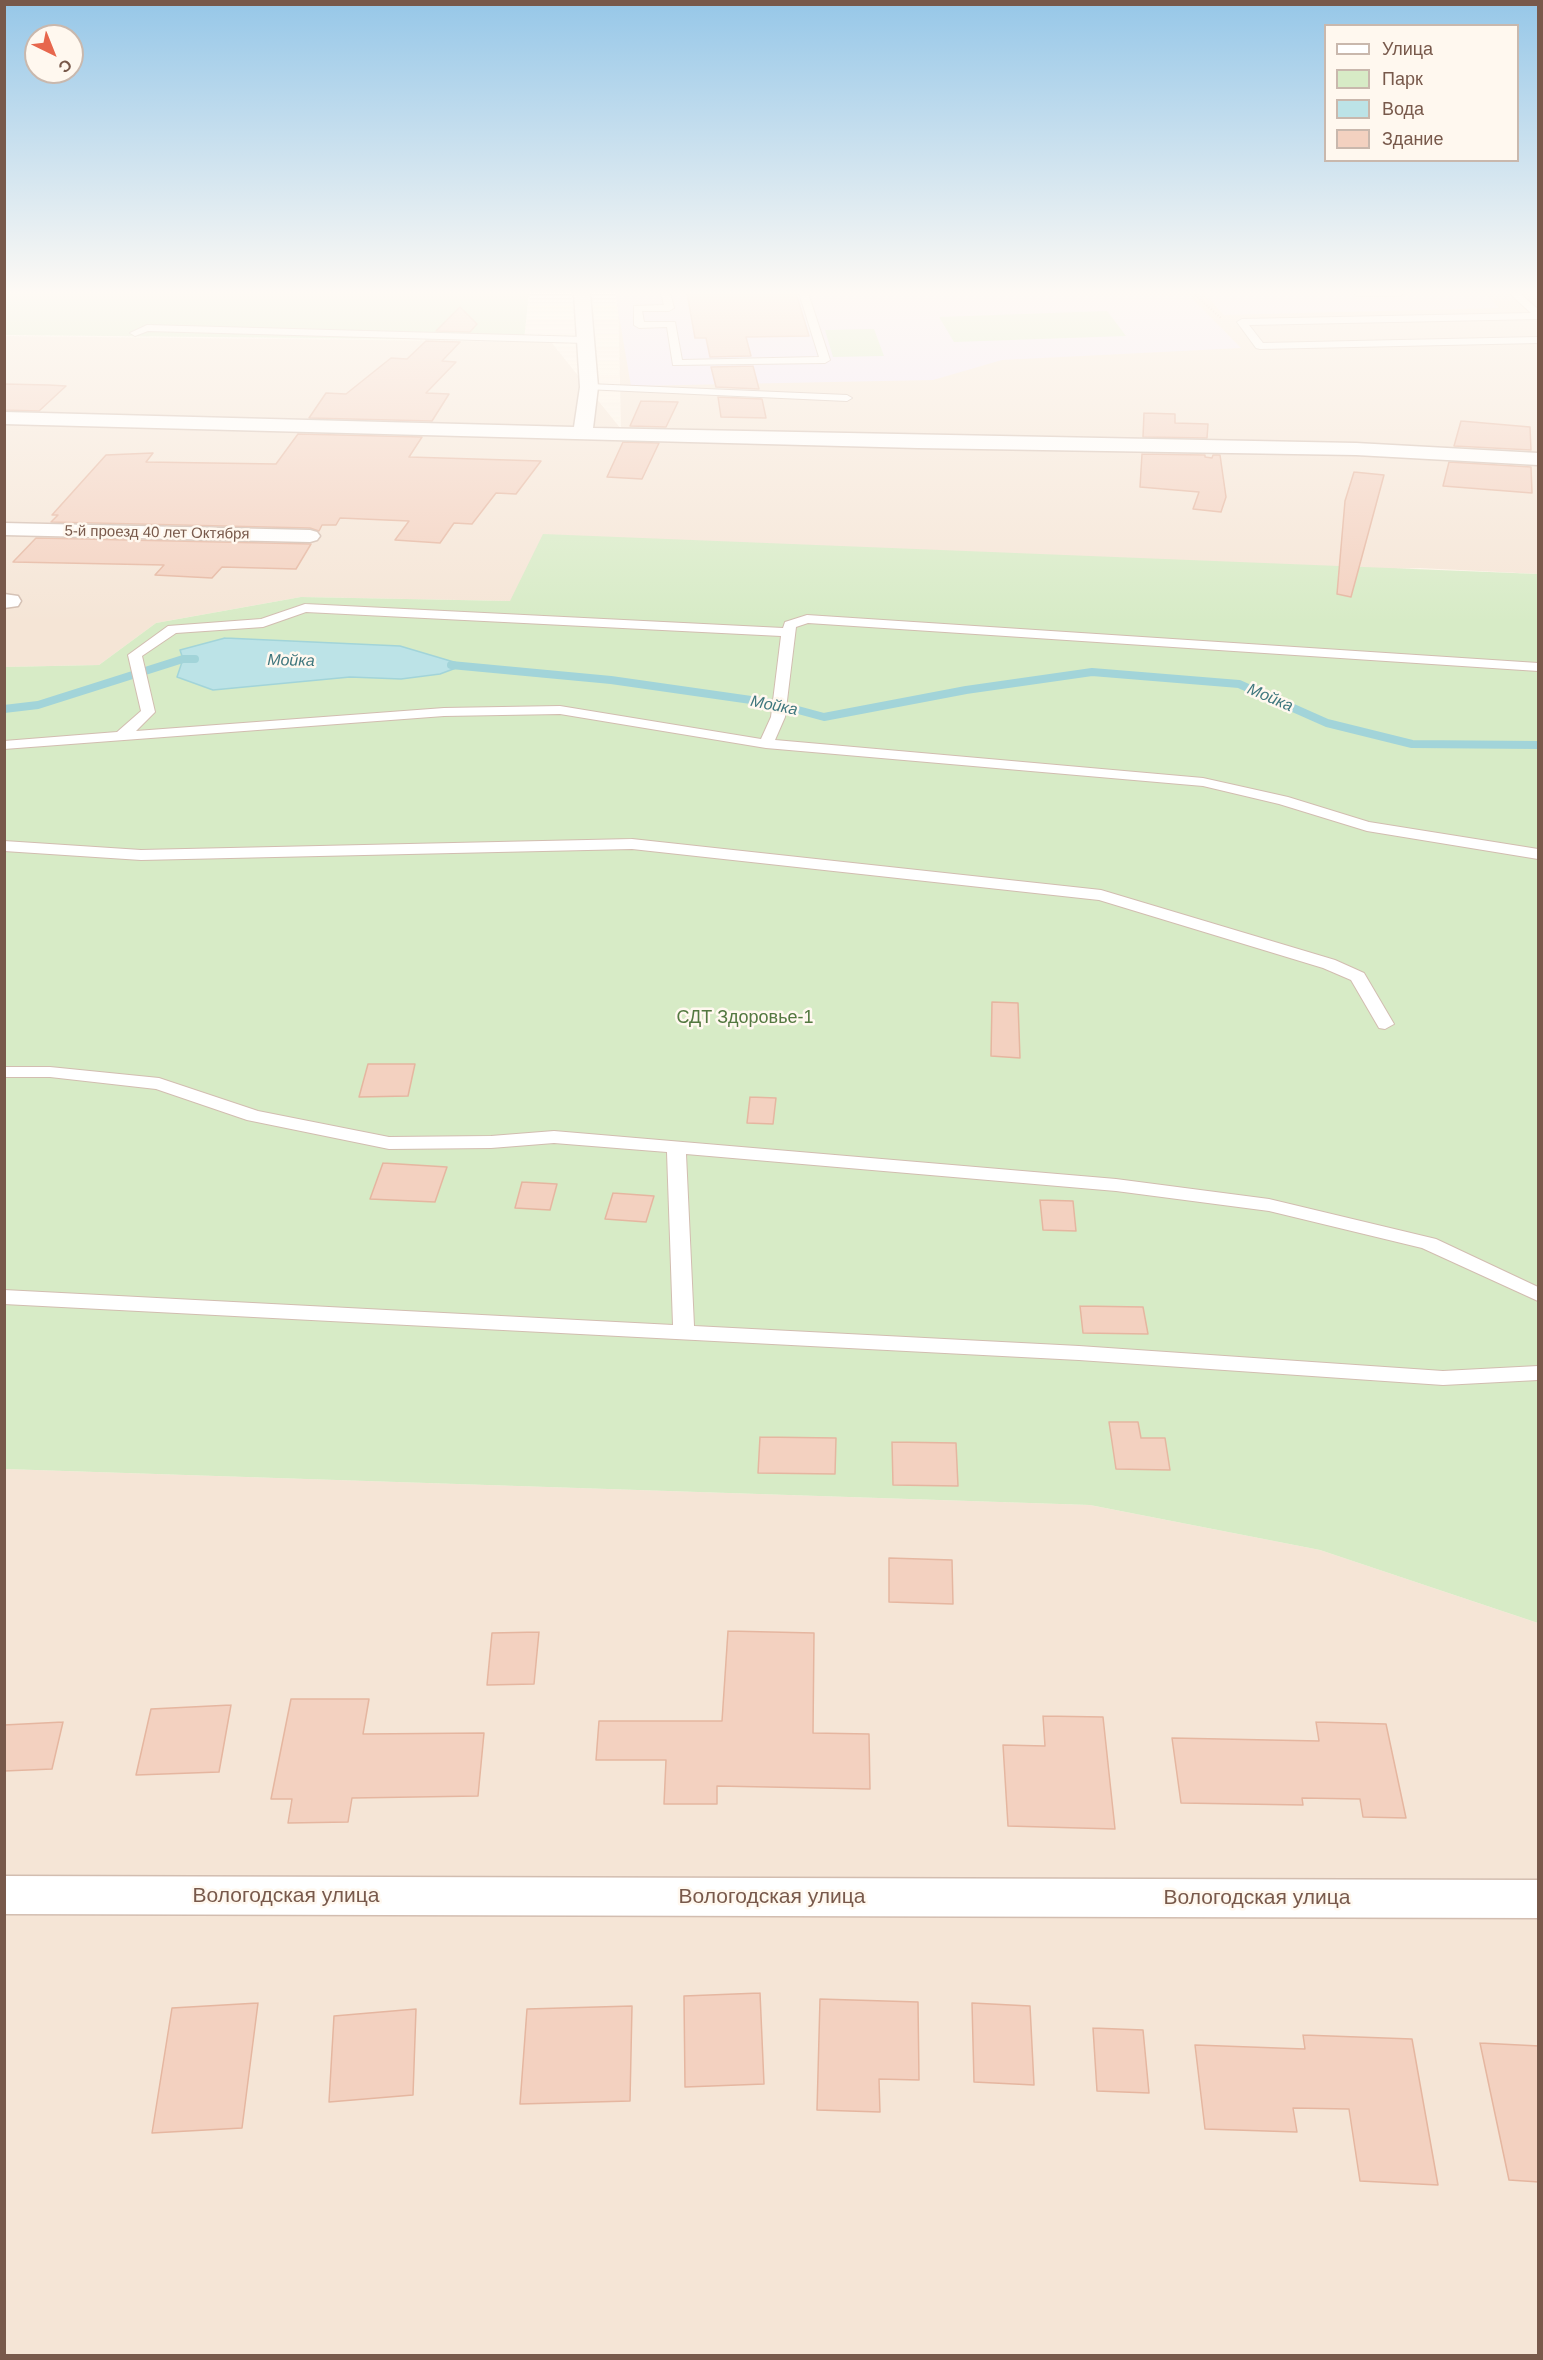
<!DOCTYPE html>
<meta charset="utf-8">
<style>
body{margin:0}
#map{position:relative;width:1543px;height:2360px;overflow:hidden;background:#fdf4e8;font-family:Helvetica,sans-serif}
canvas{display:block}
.frame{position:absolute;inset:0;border:6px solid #78594b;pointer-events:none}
.legend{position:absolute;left:1324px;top:24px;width:195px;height:138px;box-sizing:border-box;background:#fff8ef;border:2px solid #c9b8ad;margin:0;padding:8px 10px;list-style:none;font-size:18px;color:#78594b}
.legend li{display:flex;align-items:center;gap:12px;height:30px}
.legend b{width:30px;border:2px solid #c9b8ad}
.north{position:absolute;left:24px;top:24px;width:60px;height:60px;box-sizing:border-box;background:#fff8ef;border:2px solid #c9b8ad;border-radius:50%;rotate:137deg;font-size:16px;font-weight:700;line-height:24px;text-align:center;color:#78594b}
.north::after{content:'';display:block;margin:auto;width:21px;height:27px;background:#e7674d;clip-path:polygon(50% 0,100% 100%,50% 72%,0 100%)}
</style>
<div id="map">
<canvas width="1543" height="2360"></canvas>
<div class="frame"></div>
<ul class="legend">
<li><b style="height:8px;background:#fff"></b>Улица</li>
<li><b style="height:16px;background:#d7ebc6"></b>Парк</li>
<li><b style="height:16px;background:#bce3e7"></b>Вода</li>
<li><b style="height:16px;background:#f3d1c0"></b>Здание</li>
</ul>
<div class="north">С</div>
</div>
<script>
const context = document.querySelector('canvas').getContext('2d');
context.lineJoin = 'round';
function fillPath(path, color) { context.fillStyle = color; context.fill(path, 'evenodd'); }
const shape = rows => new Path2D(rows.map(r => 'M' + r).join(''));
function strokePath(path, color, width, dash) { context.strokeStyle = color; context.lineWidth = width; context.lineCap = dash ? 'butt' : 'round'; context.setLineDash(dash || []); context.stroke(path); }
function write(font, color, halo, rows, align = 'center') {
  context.font = font + ' Helvetica,sans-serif'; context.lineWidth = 5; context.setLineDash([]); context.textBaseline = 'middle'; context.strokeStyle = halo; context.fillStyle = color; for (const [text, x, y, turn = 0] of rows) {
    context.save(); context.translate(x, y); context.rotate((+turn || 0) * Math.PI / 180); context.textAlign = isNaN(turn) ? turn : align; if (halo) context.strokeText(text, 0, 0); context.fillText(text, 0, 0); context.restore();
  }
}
fillPath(shape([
 [618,293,1538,293,1538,574,1420,568,510,601,301,597,156,623,99,665,5,667,4,336,551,342,621,429],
 [5,1469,1090,1505,1320,1550,1538,1623,1538,2355,5,2356]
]), '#f5e5d6');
fillPath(shape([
 [615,293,1189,295,1241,348,1002,360,933,380,631,386],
 [1204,293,1484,293,1499,308,1224,315]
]), '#f1e5f9');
fillPath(shape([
 [5,293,529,293,524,340,5,335],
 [1107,311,1126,336,954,342,939,317],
 [874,329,884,356,833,357,825,330],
 [543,534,1538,574,1538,1623,1320,1550,1090,1505,5,1469,4,667,99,665,156,623,301,597,510,601]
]), '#d7ebc6');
const water = shape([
 [225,638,400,646,464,665,440,674,401,679,350,677,213,690,177,677,183,659,180,650,225,638]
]);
fillPath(water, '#bce3e7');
strokePath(water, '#a2d4d9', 1.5);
strokePath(shape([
 [451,665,611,680,772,703,824,717,966,690,1092,672,1239,684,1327,723,1412,744,1538,745],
 [4,709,38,705,183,659,195,659]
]), '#a2d4d9', 8);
const building = shape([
 [687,293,796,293,809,336,746,337,751,356,710,357,706,338,695,338,687,293],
 [460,307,477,324,470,332,436,331,460,307],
 [426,341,460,342,442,361,456,362,426,393,449,394,432,421,309,418,326,393,346,394,391,358,407,359,426,341],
 [753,366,759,389,716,387,711,367,753,366],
 [4,384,49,385,66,386,39,411,4,410,4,384],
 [718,397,762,399,766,418,721,417,718,397],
 [641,401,678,402,666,427,630,426,641,401],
 [1144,413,1175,414,1175,423,1208,424,1207,438,1143,437,1144,413],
 [1461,421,1530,427,1531,450,1454,446,1461,421],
 [298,434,422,437,409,457,541,461,516,494,496,493,472,524,454,523,440,543,395,540,409,521,340,518,336,525,322,525,319,531,310,528,51,522,58,515,52,515,106,455,153,453,146,462,276,464,298,434],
 [623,442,659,443,642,479,607,477,623,442],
 [1142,454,1205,455,1205,457,1212,458,1213,455,1220,455,1226,497,1221,512,1193,509,1199,492,1140,487,1142,454],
 [1449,462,1531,467,1532,493,1443,486,1449,462],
 [1354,472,1384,475,1351,597,1337,594,1345,501,1354,472],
 [36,538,310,544,311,544,296,569,222,567,212,578,155,575,164,565,13,562,36,538],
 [992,1002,1018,1003,1020,1058,991,1056,992,1002],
 [368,1064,415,1064,408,1096,359,1097,368,1064],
 [750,1097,776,1098,773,1124,747,1123,750,1097],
 [383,1163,447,1167,435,1202,370,1199,383,1163],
 [522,1182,557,1184,550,1210,515,1208,522,1182],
 [613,1193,654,1196,646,1222,605,1219,613,1193],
 [1040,1200,1073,1201,1076,1231,1043,1230,1040,1200],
 [1080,1306,1143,1307,1148,1334,1083,1333,1080,1306],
 [1109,1422,1138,1422,1141,1438,1165,1438,1170,1470,1116,1469,1109,1422],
 [760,1437,836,1438,835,1474,758,1473,760,1437],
 [892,1442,956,1443,958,1486,893,1485,892,1442],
 [889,1558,952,1560,953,1604,889,1602,889,1558],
 [728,1631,814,1633,813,1733,869,1734,870,1789,717,1786,717,1804,664,1804,666,1760,596,1760,599,1721,722,1721,728,1631],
 [539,1632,534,1684,487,1685,492,1633,539,1632],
 [291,1699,369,1699,363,1734,484,1733,478,1796,352,1798,348,1822,288,1823,292,1799,271,1799,291,1699],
 [231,1705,219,1772,136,1775,151,1709,231,1705],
 [1043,1716,1103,1717,1115,1829,1008,1826,1003,1745,1045,1746,1043,1716],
 [63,1722,52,1769,4,1771,4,1725,63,1722],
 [1316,1722,1386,1724,1406,1818,1363,1817,1360,1799,1302,1798,1303,1805,1181,1803,1172,1738,1319,1741,1316,1722],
 [760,1993,764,2084,685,2087,684,1996,760,1993],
 [820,1999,918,2002,919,2080,879,2079,880,2112,817,2110,820,1999],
 [258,2003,242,2128,152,2133,172,2008,258,2003],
 [972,2003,1030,2006,1034,2085,974,2082,972,2003],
 [632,2006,630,2101,520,2104,527,2009,632,2006],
 [416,2009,413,2095,329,2102,334,2016,416,2009],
 [1093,2028,1143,2030,1149,2093,1097,2091,1093,2028],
 [1303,2035,1412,2039,1438,2185,1360,2181,1349,2109,1293,2108,1297,2132,1205,2129,1195,2045,1305,2049,1303,2035],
 [1480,2043,1539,2046,1539,2182,1509,2180,1480,2043]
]);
fillPath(building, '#f3d1c0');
strokePath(building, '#e5b6a0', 1.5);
const lane = shape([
 [661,293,670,293,674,308,669,311,642,311,644,322,675,322,682,360,819,357,799,293,808,293,830,360,825,363,673,365,667,327,639,328,634,325,634,306,664,305,661,293],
 [1353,293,1405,293,1400,296,1358,296,1353,293],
 [1509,293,1519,293,1538,309,1538,319,1249,325,1263,343,1538,337,1538,343,1260,349,1256,348,1237,322,1242,319,1531,313,1509,293],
 [147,325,586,337,591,340,586,343,148,331,135,336,130,333,147,325],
 [589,384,847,395,852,398,847,401,585,389,585,385,589,384],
 [305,604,783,628,785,622,807,615,1538,663,1538,671,808,623,796,627,785,717,775,740,1203,778,1288,797,1369,822,1538,849,1538,859,1367,831,1279,804,1203,786,766,748,560,714,444,716,4,749,4,741,117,732,141,711,128,655,168,626,261,619,305,604],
 [306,612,781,636,771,717,761,739,560,706,444,708,136,731,155,712,142,656,176,633,263,627,306,612],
 [632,839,1101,890,1335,960,1364,973,1394,1024,1385,1029,1379,1028,1351,980,1323,968,1099,900,632,849,141,860,4,851,4,841,141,850,632,839],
 [4,1067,50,1067,159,1078,258,1111,389,1137,491,1136,554,1131,1116,1179,1269,1199,1436,1239,1538,1287,1538,1301,1422,1248,1269,1211,1116,1191,686,1154,694,1326,1079,1346,1443,1371,1538,1366,1538,1380,1443,1385,1079,1360,4,1304,4,1290,673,1325,667,1152,554,1143,491,1148,389,1149,247,1120,156,1089,50,1077,4,1077,4,1067]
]);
const street = shape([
 [574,293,590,293,598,387,593,428,1356,443,1538,453,1538,465,1356,455,918,448,4,424,4,412,574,427,580,387,574,293],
 [4,523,310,530,317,532,320,536,317,540,310,542,4,535,4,523],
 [4,594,18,596,21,601,18,606,4,608,4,594],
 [4,1876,1538,1880,1538,1918,4,1914,4,1876]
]);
strokePath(lane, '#d2bdb0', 2);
strokePath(street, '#d2bdb0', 3);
strokePath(shape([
 [1193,293,1222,319]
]), '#d8b4a2', 2, [1, 2]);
fillPath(lane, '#fff');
fillPath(street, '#fff');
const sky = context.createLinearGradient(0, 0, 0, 623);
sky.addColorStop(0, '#96c7e8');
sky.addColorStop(0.47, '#fefaf5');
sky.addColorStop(1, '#fefaf500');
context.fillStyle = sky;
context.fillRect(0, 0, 1543, 623);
write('15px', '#78594b', '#fff8ef', [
 ["5-й проезд 40 лет Октября",157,533,1]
]);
write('italic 16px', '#3e767d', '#fff8ef', [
 ["Мойка",291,661,1],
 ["Мойка",1270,698,23],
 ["Мойка",774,706,11]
]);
write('18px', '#537840', '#fff8ef', [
 ["СДТ Здоровье-1",745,1018]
]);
write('21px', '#78594b', '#fff8ef', [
 ["Вологодская улица",286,1896],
 ["Вологодская улица",772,1897],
 ["Вологодская улица",1257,1898]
]);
</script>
